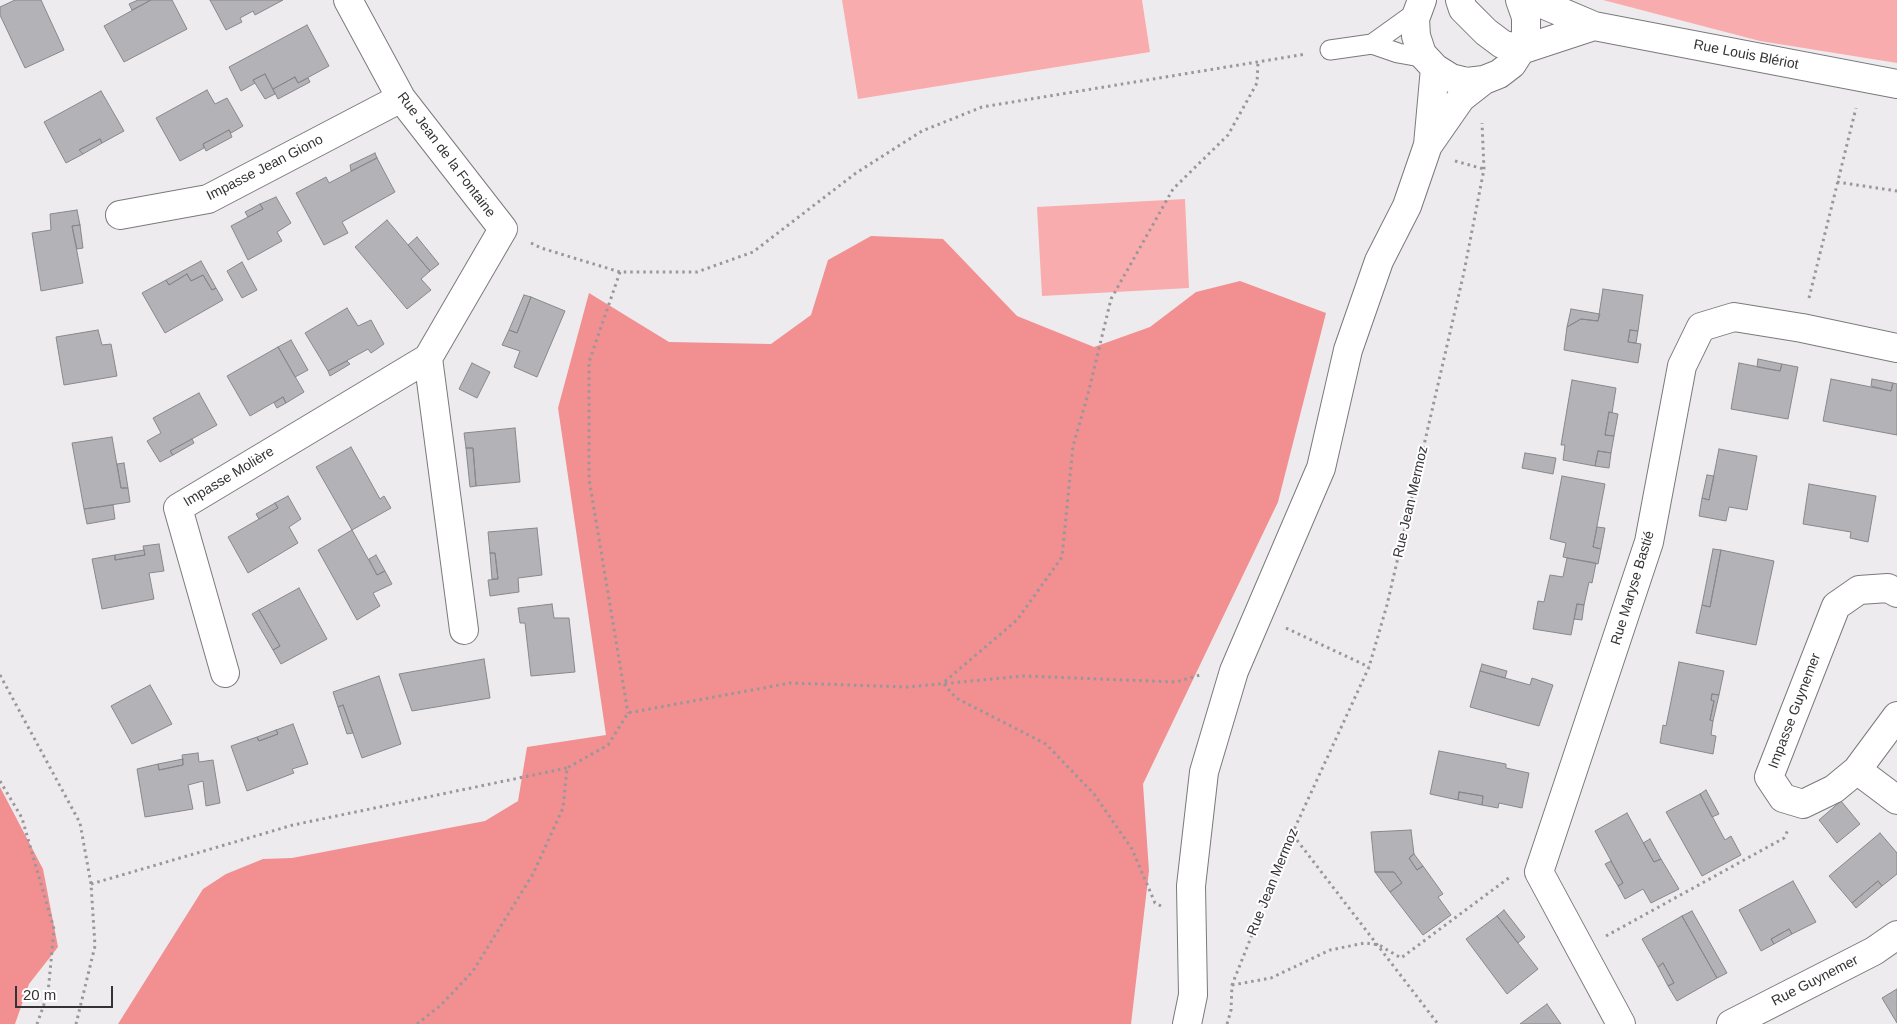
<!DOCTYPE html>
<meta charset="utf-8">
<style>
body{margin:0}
#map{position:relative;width:1897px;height:1024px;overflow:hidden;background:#eeebef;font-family:Helvetica,sans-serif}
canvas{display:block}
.scale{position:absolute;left:15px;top:986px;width:98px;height:22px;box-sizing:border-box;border:2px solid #333234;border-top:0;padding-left:6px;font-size:15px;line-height:18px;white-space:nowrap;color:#333234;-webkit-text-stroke:4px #fff;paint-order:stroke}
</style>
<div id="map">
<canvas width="1897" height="1024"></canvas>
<div class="scale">20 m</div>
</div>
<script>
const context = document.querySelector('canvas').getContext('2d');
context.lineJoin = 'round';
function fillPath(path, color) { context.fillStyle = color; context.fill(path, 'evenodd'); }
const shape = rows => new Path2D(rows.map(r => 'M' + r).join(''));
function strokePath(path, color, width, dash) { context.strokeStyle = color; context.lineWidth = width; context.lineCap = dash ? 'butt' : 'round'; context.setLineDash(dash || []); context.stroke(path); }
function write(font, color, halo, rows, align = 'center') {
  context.font = font + ' Helvetica,sans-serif'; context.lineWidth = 4; context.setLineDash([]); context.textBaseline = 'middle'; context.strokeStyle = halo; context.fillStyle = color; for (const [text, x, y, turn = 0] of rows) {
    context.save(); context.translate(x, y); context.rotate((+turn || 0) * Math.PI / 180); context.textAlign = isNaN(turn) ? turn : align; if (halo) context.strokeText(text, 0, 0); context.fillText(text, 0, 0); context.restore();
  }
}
fillPath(shape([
 [842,0,1142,0,1150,52,858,99],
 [1603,0,1897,0,1897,63,1760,41],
 [1185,199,1189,288,1042,296,1037,207]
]), '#f9acad');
fillPath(shape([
 [871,236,943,239,1017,316,1094,347,1150,327,1196,292,1240,281,1326,313,1278,502,1143,784,1149,871,1131,1024,118,1024,203,889,226,874,263,859,292,858,485,821,518,801,527,747,606,735,558,408,589,293,669,342,771,344,811,315,828,260],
 [0,787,43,869,58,947,29,984,15,1024,0,1024]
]), '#f28f91');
const building = shape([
 [15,0,41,0,64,50,25,68,0,15,0,7,15,0],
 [138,0,151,0,132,10,129,4,138,0],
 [151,0,172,0,187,29,124,62,104,26,151,0],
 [210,0,283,0,255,15,253,11,240,18,242,22,226,30,210,0],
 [307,25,329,66,298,83,295,77,273,89,265,74,253,80,255,83,241,91,229,67,307,25],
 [265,74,275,94,265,99,253,80,265,74],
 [295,77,298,83,308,78,310,82,278,99,273,89,295,77],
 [207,90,215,104,227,98,243,126,231,133,229,130,203,144,204,148,180,161,156,118,207,90],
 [101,91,124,131,102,143,100,139,79,150,83,154,66,163,44,122,101,91],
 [229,130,232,137,206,151,203,144,229,130],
 [100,139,102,143,83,154,79,150,100,139],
 [375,153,377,158,351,171,350,165,375,153],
 [377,158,395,192,342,222,348,233,324,245,296,193,326,177,329,183,377,158],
 [276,197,291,223,277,232,282,241,248,260,231,226,263,209,260,204,276,197],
 [260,204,263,209,248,217,245,212,260,204],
 [77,210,80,225,72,226,83,283,41,291,32,233,51,230,50,214,77,210],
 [387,220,430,271,421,279,431,290,407,309,355,247,387,220],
 [80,225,83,248,77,249,72,226,80,225],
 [417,237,439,264,430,271,408,245,417,237],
 [201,261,216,288,212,290,203,275,191,281,187,274,169,285,166,280,201,261],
 [242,262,257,290,242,298,227,271,242,262],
 [187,274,191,281,203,275,212,290,216,288,223,300,165,333,142,293,166,280,169,285,187,274],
 [1603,289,1643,295,1638,331,1630,330,1628,342,1641,344,1638,363,1564,350,1567,327,1581,319,1598,321,1603,289],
 [524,295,531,297,517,333,509,330,524,295],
 [531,297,565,311,537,377,514,367,520,351,502,345,509,330,517,333,531,297],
 [347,308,358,326,371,320,384,344,371,353,368,349,328,371,305,333,347,308],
 [1571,309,1600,314,1598,321,1581,319,1567,327,1571,309],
 [98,330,102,345,111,344,117,376,64,385,56,337,98,330],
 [1630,330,1638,331,1636,343,1628,342,1630,330],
 [291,340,308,370,295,377,278,347,291,340],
 [278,347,304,392,286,403,283,397,250,416,227,376,278,347],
 [1758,359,1782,364,1780,371,1757,367,1758,359],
 [347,361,350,364,330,376,328,371,347,361],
 [472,363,490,372,477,398,459,389,472,363],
 [1739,363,1780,371,1782,364,1798,367,1788,419,1731,409,1739,363],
 [1831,379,1891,391,1893,383,1897,384,1897,435,1823,421,1831,379],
 [1872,379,1893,383,1891,391,1871,386,1872,379],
 [1572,380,1616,388,1612,413,1609,412,1605,435,1614,436,1611,453,1598,451,1595,466,1563,460,1565,445,1561,445,1572,380],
 [199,393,217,425,170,451,173,455,160,462,147,441,161,433,153,418,199,393],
 [283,397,286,403,277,408,274,403,283,397],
 [1609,412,1618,414,1614,436,1605,435,1609,412],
 [515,428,520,482,476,486,473,448,466,448,464,433,515,428],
 [112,437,121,488,128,488,130,502,84,509,72,443,112,437],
 [192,439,194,443,173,455,170,451,192,439],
 [351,447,380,499,384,496,391,508,352,530,316,467,351,447],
 [466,448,473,448,476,486,470,487,466,448],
 [1719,449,1757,456,1747,510,1729,507,1726,521,1699,516,1702,498,1709,500,1719,449],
 [1598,451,1611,453,1609,468,1595,466,1598,451],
 [1525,453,1556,458,1553,474,1522,468,1525,453],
 [124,463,128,488,121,488,117,464,124,463],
 [1707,475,1714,476,1709,500,1702,498,1707,475],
 [1562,476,1605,484,1593,547,1601,549,1598,564,1563,557,1566,543,1550,539,1562,476],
 [1809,484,1876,496,1868,542,1850,538,1851,532,1803,524,1809,484],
 [288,496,301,519,289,527,298,543,248,573,228,537,278,508,275,503,288,496],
 [275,503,278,508,259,519,256,514,275,503],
 [113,505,115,519,87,524,84,509,113,505],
 [1597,527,1605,528,1601,549,1593,547,1597,527],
 [537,528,542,575,518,578,519,592,490,596,488,580,498,579,495,553,490,553,488,532,537,528],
 [352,530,377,575,385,571,392,584,373,593,380,606,357,620,318,550,352,530],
 [159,544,164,571,149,573,154,599,102,609,92,559,115,555,115,560,145,555,143,546,159,544],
 [1713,549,1721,550,1710,607,1702,605,1713,549],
 [144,550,145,555,115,560,115,555,144,550],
 [1721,550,1774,561,1756,645,1696,633,1702,605,1710,607,1721,550],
 [490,553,495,553,498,579,492,579,490,553],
 [376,555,385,571,377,575,369,559,376,555],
 [1567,558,1596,563,1592,583,1589,582,1584,605,1577,604,1571,635,1533,629,1538,601,1544,602,1550,575,1563,577,1567,558],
 [299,588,327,639,281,664,273,650,280,646,259,610,299,588],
 [552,604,554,618,569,618,575,672,531,676,525,623,520,623,518,608,552,604],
 [1577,604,1584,605,1582,620,1574,619,1577,604],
 [259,610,280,646,273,650,252,614,259,610],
 [484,659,490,698,412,711,399,674,484,659],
 [1679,662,1724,671,1719,695,1712,694,1711,700,1714,701,1710,720,1713,721,1711,735,1716,736,1713,754,1660,743,1663,725,1666,726,1679,662],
 [1482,664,1507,671,1505,678,1480,671,1482,664],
 [1480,671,1530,685,1532,678,1553,685,1539,726,1470,707,1480,671],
 [379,676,401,744,362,758,343,705,338,707,333,692,379,676],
 [150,685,172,724,132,744,111,706,150,685],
 [1712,694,1719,695,1713,721,1710,720,1714,701,1711,700,1712,694],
 [343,705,353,733,347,734,338,707,343,705],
 [293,724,308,764,292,769,294,773,247,791,231,746,257,737,259,741,278,734,276,730,293,724],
 [276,730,278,734,259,741,257,737,276,730],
 [1439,751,1506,764,1506,768,1529,773,1522,808,1499,803,1498,808,1482,805,1483,796,1459,792,1458,800,1430,794,1439,751],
 [198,753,199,762,213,760,220,803,206,806,203,781,188,785,193,809,145,817,137,769,158,764,159,770,183,765,182,755,198,753],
 [183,759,183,765,159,770,158,764,183,759],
 [1706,790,1719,814,1712,817,1700,794,1706,790],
 [1459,792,1483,796,1482,805,1458,800,1459,792],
 [1700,794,1725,840,1731,836,1741,855,1702,876,1666,812,1700,794],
 [1841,801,1860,824,1837,843,1819,820,1841,801],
 [1627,813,1654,862,1661,859,1679,889,1651,903,1643,889,1625,899,1618,886,1623,883,1595,831,1627,813],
 [1411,830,1414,854,1409,858,1417,870,1423,866,1443,894,1438,897,1451,915,1423,935,1390,892,1402,883,1394,872,1375,872,1371,832,1411,830],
 [1880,833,1897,853,1897,874,1882,886,1878,881,1852,903,1829,876,1880,833],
 [1650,839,1661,859,1654,862,1643,843,1650,839],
 [1414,854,1423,866,1417,870,1409,858,1414,854],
 [1611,861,1623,883,1618,886,1605,864,1611,861],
 [1375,872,1394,872,1402,883,1390,892,1375,872],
 [1793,881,1816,922,1792,934,1789,929,1771,939,1774,944,1761,951,1739,910,1793,881],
 [1878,881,1882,886,1856,908,1852,903,1878,881],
 [1504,910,1525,937,1518,943,1497,916,1504,910],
 [1692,911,1727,973,1717,978,1682,916,1692,911],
 [1497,916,1538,969,1507,994,1466,939,1497,916],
 [1682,916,1717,978,1677,1001,1668,986,1674,983,1663,963,1658,967,1642,939,1682,916],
 [1789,929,1792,934,1774,944,1771,939,1789,929],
 [1663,963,1674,983,1668,986,1658,967,1663,963],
 [1897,989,1897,1023,1882,998,1897,989],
 [1547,1004,1561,1024,1520,1024,1547,1004]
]);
fillPath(building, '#b3b3b7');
strokePath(building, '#88888c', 1);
const lane = shape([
 [1372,44,1398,53,1426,58],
 [1330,50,1372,44,1418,11]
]);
const street = shape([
 [1533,0,1594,26,1897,84],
 [1521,50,1594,26],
 [120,215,208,199,401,98],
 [428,358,464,630],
 [1897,593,1888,588,1859,590,1836,606,1769,777,1783,798,1803,804,1834,789,1857,770,1897,716],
 [225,673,178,508,428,358,503,229,401,98,348,0],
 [1857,770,1897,800],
 [1621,1024,1539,872,1649,542,1682,366,1701,327,1734,317,1802,328,1897,348],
 [1731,1024,1874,951,1897,935]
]);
const secondary = shape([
 [1422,0,1415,19,1416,36,1422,54,1435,68,1451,78,1467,82,1484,80,1499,74,1512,64,1521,50,1526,34,1526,17,1520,0],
 [1460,0,1463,9,1486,32,1502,44,1521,50],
 [1429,144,1461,98,1484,80],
 [1187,1024,1193,995,1191,886,1204,772,1234,671,1321,468,1348,350,1379,261,1407,206,1428,145,1435,68]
]);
strokePath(lane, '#7c797d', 21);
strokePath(street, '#7c797d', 30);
strokePath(secondary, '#7c797d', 30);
strokePath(shape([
 [1455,161,1484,169],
 [1837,182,1897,191],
 [531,243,541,248,620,272,697,272,753,252,856,173,922,131,982,107,1306,54],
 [620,272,589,362,589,479,628,713],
 [1809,298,1856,108],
 [1286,628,1369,667],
 [0,675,80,823,91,884,95,946,76,1024],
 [0,781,22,818,54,929,48,993,37,1024],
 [1293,835,1438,1024],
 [91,884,293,825,567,768],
 [1161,906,1155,903,1132,849,1094,794,1046,744,956,698,943,683,1017,620,1062,557,1073,446,1088,394,1111,299,1173,189,1228,135,1257,83,1258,62],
 [1606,936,1784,838,1788,830],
 [1232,985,1271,978,1330,950,1365,943,1379,945,1401,958,1510,877],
 [417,1024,441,1005,473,971,533,874,563,808,567,768,608,745,628,713,790,683,908,687,1023,676,1176,682,1200,675],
 [1227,1024,1231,1010,1232,985,1292,834,1369,667,1387,605,1464,272,1484,169,1482,123]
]), '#99979a', 3, [2.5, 4]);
strokePath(lane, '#fff', 19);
strokePath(street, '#fff', 28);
strokePath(secondary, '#fff', 28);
write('14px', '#333234', '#fff', [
 ["Rue Louis Blériot",1746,55,11],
 ["Rue Jean de la Fontaine",446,155,53],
 ["Impasse Jean Giono",265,168,-27],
 ["Impasse Molière",229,477,-31],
 ["Rue Jean Mermoz",1411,502,-77],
 ["Rue Maryse Bastié",1633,588,-73],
 ["Impasse Guynemer",1795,711,-69],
 ["Rue Jean Mermoz",1273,882,-68],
 ["Rue Guynemer",1815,981,-27]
]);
</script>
